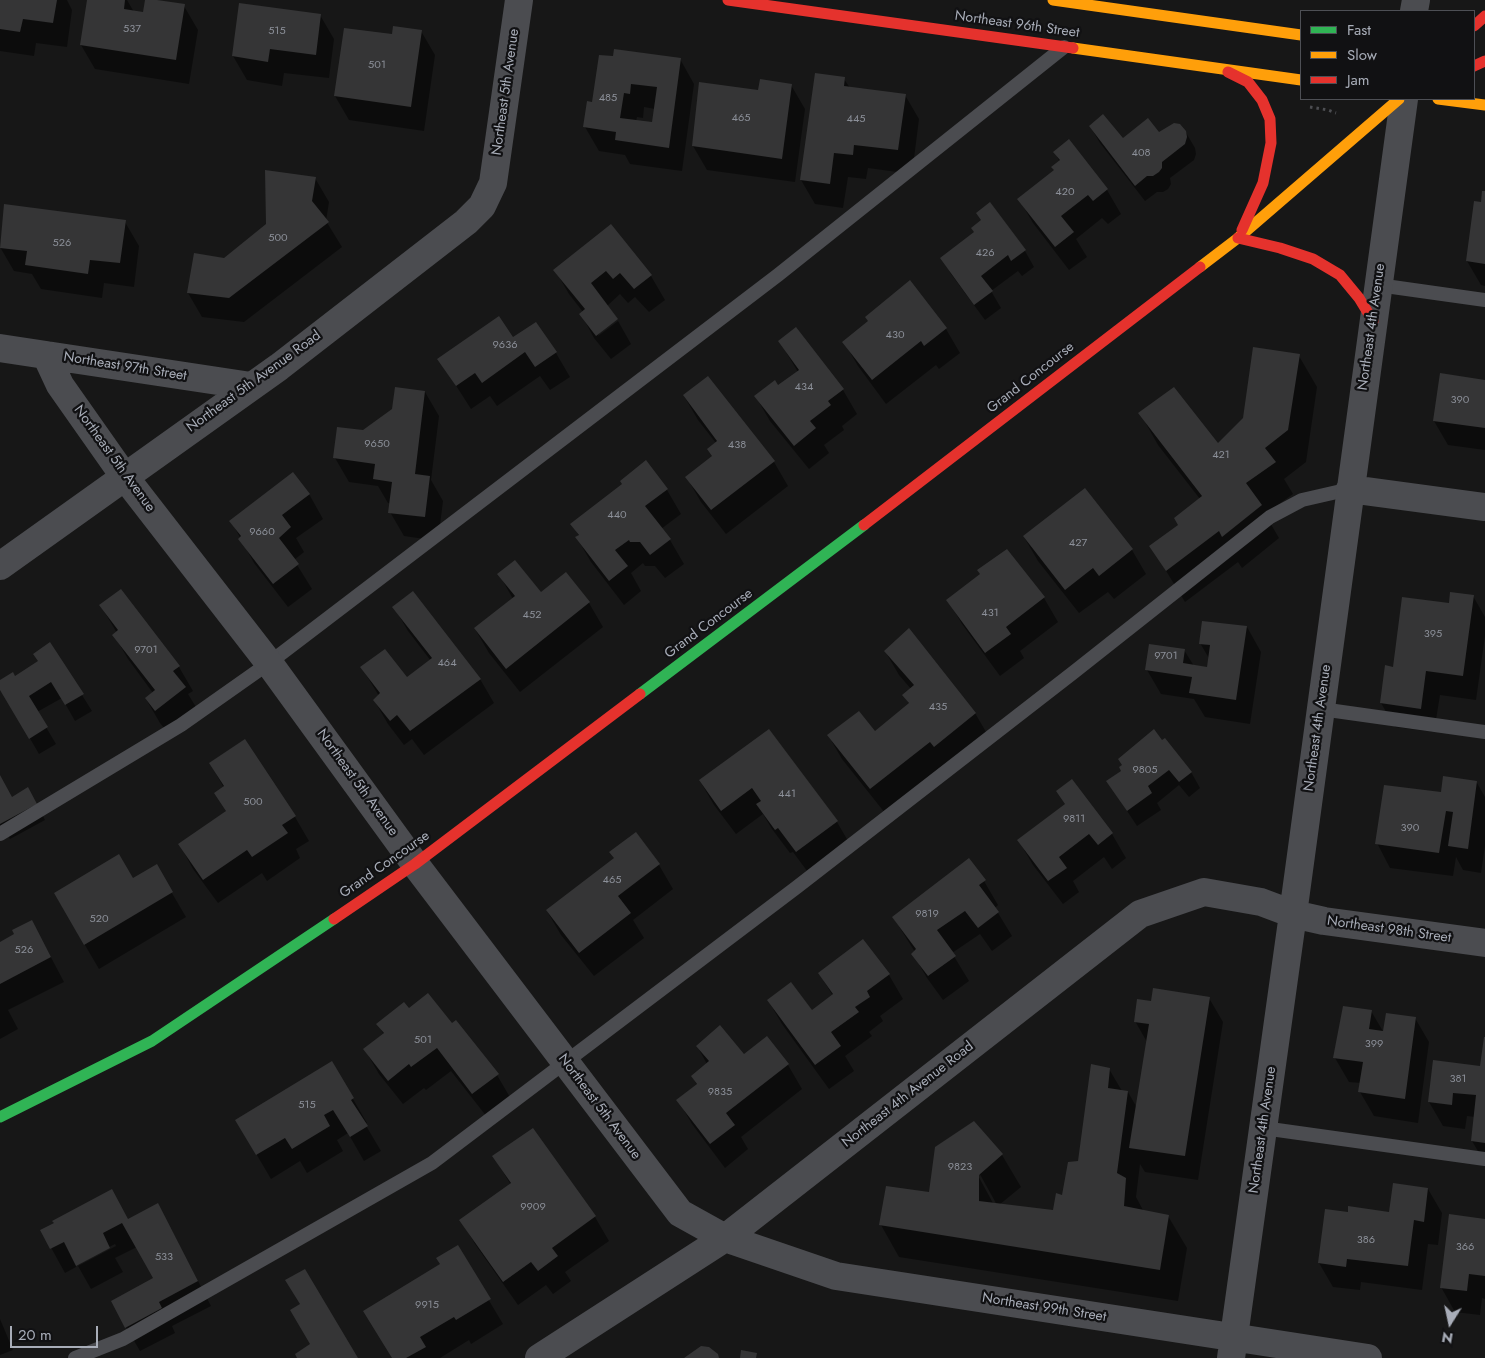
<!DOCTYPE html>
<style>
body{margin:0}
#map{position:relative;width:1485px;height:1358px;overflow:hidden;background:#171717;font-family:Jost,sans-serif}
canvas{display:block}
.legend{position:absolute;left:1300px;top:10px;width:175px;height:90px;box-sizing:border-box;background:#111113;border:1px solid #4d4f55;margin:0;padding:6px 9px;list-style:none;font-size:15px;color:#a8adb8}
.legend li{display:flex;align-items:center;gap:10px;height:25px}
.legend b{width:25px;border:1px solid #4d4f55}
.north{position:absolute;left:1425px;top:1298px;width:50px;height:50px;-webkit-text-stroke:4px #111113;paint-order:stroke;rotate:190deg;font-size:14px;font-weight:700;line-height:20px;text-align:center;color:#a8adb8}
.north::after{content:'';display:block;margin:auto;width:18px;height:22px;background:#a8adb8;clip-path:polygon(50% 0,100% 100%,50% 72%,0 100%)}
.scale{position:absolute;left:10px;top:1326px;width:88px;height:22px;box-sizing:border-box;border:2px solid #a8adb8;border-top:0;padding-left:6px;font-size:15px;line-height:18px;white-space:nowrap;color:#a8adb8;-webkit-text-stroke:4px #111113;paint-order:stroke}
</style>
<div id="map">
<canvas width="1485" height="1358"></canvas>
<ul class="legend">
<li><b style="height:6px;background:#30b455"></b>Fast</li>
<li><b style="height:6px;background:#ff9f0a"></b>Slow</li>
<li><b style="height:6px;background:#e5322d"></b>Jam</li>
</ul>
<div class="north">N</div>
<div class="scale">20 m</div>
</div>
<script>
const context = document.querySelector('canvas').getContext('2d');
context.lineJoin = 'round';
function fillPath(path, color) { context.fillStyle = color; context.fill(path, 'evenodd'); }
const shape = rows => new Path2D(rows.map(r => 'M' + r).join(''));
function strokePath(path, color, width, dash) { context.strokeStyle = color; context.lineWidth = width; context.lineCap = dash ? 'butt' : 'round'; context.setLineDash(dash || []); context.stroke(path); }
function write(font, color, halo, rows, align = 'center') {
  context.font = font + ' Jost,sans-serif'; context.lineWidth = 4.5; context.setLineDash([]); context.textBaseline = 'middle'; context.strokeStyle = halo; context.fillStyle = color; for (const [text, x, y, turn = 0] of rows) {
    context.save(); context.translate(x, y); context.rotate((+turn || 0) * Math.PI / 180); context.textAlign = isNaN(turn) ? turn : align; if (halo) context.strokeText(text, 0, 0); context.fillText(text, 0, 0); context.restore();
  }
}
fillPath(shape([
 [0,0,67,0,72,10,67,47,36,43,34,56,0,51],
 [89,0,127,0,134,12,144,14,146,0,184,6,198,30,189,84,95,69,81,45],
 [320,15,334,39,329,78,284,73,282,86,247,80,233,56],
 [421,31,435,55,424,131,349,120,335,96,393,36],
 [600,56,680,59,694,84,682,171,630,164,625,155,599,151,585,127,593,103],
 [644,107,655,109,653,124,636,121,637,117,643,118],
 [844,79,850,88,905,95,919,119,912,174,868,168,866,179,848,177,843,208,815,204,801,180],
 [791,85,805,109,795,182,707,170,693,146,760,91],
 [1090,126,1123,140,1185,131,1195,148,1196,154,1194,160,1170,178,1171,184,1168,189,1163,192,1157,192,1145,201,1100,143],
 [1069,141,1107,190,1121,214,1108,224,1102,218,1076,239,1087,257,1069,270,1033,223,1019,199,1055,171,1060,162,1055,153],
 [315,178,329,202,326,221,342,247,244,322,202,317,188,293,224,259,267,224],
 [1485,192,1485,286,1481,285,1467,261],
 [5,206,125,222,139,246,134,287,104,283,102,298,41,289,32,274,14,271,0,247],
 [611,226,651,276,665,300,649,312,635,297,628,303,620,294,607,306,598,336,618,321,631,344,611,359,594,338,581,314,583,312,569,294,555,270],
 [1025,251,1034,267,1022,276,1018,271,991,291,1001,308,985,320,951,274,942,258],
 [910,282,946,329,960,353,939,369,936,365,886,404,858,366,844,342,869,322],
 [513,339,556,353,570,377,550,390,540,376,497,406,490,396,471,409,439,359],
 [780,342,843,390,857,414,842,426,844,430,824,445,829,453,809,469,770,421,756,397,778,387,798,372],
 [1299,356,1317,387,1306,462,1284,479,1293,494,1265,514,1279,538,1242,568,1238,562,1185,602,1151,546,1179,525,1200,499,1158,445,1140,413,1218,445,1244,419],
 [708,378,774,462,788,486,726,534,701,502,687,478,713,457,716,443,698,420,684,396],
 [1485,381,1485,450,1448,445,1434,421],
 [425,392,439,416,431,480,443,501,438,541,404,536,390,512,391,504,388,503,378,486,349,482,335,458,363,431],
 [623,485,667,490,681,514,661,529,670,540,684,564,665,578,655,566,645,566,643,563,631,573,641,591,624,605,591,562,577,538,579,536,572,524],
 [1085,489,1132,550,1146,574,1114,599,1108,592,1079,613,1038,561,1024,537],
 [309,494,323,519,296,538,304,552,294,560,312,589,288,607,254,563,231,521],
 [1006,551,1044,598,1058,622,1020,651,1024,658,1000,676,962,624,948,600,981,575],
 [499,574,540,594,589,603,603,627,520,692,489,653,475,629,513,599],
 [1473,596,1485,617,1485,636,1476,700,1440,695,1434,732,1395,727,1381,703,1394,668,1450,604],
 [101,606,179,667,193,691,188,694,199,712,169,734,160,723,146,699,153,693,128,659,114,635,117,633],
 [394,607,480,679,494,703,424,755,412,739,404,745,388,724,374,700,379,696,362,668,407,679,431,661,408,631],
 [1247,627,1261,652,1250,724,1205,717,1194,699,1161,694,1147,670,1184,650,1194,666,1209,668,1210,660,1200,643],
 [50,644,92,711,75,721,62,698,37,712,56,744,39,754,0,687,0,681,15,678,39,662],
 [885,651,975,713,989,737,885,813,842,759,828,735,875,732,910,705,904,695,911,689,899,675],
 [769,730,837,822,851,846,810,875,793,852,790,853,772,829,763,814,736,834,714,805,700,781],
 [1119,759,1191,772,1200,788,1189,797,1179,785,1157,803,1161,810,1137,826,1108,782,1123,771,1123,766],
 [210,763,295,817,309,841,296,849,300,858,267,881,262,873,218,903,193,869,180,845,227,812,224,788],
 [0,777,12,798,37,805,45,820,10,839,6,833,0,836],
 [1071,781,1112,834,1126,858,1112,869,1104,857,1073,881,1079,892,1063,904,1033,865,1019,841,1066,805,1058,792],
 [1477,783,1485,797,1485,846,1481,873,1463,870,1456,857,1453,876,1390,868,1377,843,1442,794],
 [636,834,659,865,673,889,633,920,644,938,594,976,561,935,547,911,615,859],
 [156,866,186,917,99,969,55,894,132,880],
 [984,881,998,905,995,908,1012,936,992,951,980,934,952,953,969,981,943,1000,927,978,913,954,915,952,893,917],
 [0,944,45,946,64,982,8,1010,18,1029,0,1039],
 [819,973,889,975,903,999,880,1016,883,1021,869,1032,872,1036,845,1056,854,1071,829,1089,782,1024,768,1000,811,1012,833,996],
 [1209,998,1223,1022,1198,1180,1145,1172,1140,1164,1136,1197,1144,1212,1168,1216,1187,1248,1178,1301,899,1257,881,1225,930,1193,973,1122,1002,1155,1021,1187,999,1205,1054,1211,1079,1162,1109,1069,1122,1091,1128,1092,1137,1108,1147,1042,1135,1021,1152,1003],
 [977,1169,997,1205,994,1205,975,1170],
 [409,1010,452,1025,497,1075,511,1099,487,1117,451,1071,426,1090,424,1088,403,1104,379,1074,365,1050,384,1035,378,1024],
 [1371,1011,1384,1033,1415,1018,1429,1042,1418,1123,1374,1116,1360,1092,1361,1083,1349,1082,1335,1058],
 [1485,1037,1485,1163,1472,1141,1475,1117,1467,1116,1465,1129,1443,1126,1429,1102,1481,1067],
 [697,1046,788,1065,802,1089,741,1137,748,1149,725,1168,692,1124,678,1100,697,1085,692,1076,707,1064],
 [332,1063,367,1123,365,1124,381,1151,364,1161,348,1133,337,1140,343,1151,307,1173,300,1161,271,1179,251,1145],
 [494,1157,595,1217,609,1241,565,1272,571,1281,553,1294,546,1285,518,1305,475,1244,461,1220,511,1185],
 [1428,1189,1442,1213,1438,1245,1428,1244,1422,1290,1361,1282,1360,1290,1333,1287,1319,1263,1349,1213,1390,1213],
 [128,1220,171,1229,211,1306,172,1326,175,1333,140,1351,126,1327,155,1279,137,1247,115,1258,123,1272,91,1289,78,1266,116,1246,115,1244,76,1264,76,1267,65,1273,42,1231],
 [1485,1220,1485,1299,1482,1298,1480,1315,1455,1312,1441,1287],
 [457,1247,503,1324,471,1344,469,1340,440,1358,392,1358,442,1265],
 [0,1319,13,1350,0,1355]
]), '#0007');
fillPath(shape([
 [0,0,57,0,53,23,23,19,20,32,0,29],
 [87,0,125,0,124,9,143,12,145,0,157,0,185,4,176,60,80,45],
 [239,3,321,14,316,55,270,49,268,62,232,56],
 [393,26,422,30,411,107,334,96,344,28,392,34],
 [614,49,681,58,669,148,615,140,616,132,583,127,587,101,592,102,599,55,613,56],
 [631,84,657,87,652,122,620,118,624,93,630,94],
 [815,73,845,77,844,86,906,94,898,150,854,145,853,155,834,153,830,184,800,180],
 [760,79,792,84,782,159,692,146,699,82,758,90],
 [1103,114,1123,138,1148,118,1159,132,1174,123,1180,124,1186,131,1187,137,1185,144,1162,162,1162,168,1159,172,1153,176,1147,176,1135,186,1089,126],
 [1069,139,1108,189,1093,201,1088,195,1061,216,1074,232,1055,247,1017,199,1054,170,1051,167,1060,160,1053,152],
 [265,170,316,177,312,201,329,222,229,298,187,293,194,253,224,258,266,224],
 [1482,191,1485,191,1485,264,1466,261,1474,201,1481,202],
 [990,202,1026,250,1011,261,1008,255,981,276,993,291,974,305,940,258,974,232,971,228,981,220,976,213],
 [4,204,126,220,120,263,90,260,88,274,25,265,27,251,0,248],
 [611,224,652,275,634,289,620,273,613,279,606,271,591,283,618,319,596,336,579,314,585,309,553,270],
 [910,280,947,328,924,346,921,341,872,380,842,342,868,321,865,317],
 [499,316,513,337,536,322,557,352,535,367,525,352,482,383,475,373,456,386,437,359],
 [796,327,844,389,828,401,831,405,810,421,816,428,794,446,754,396,775,380,778,385,799,370,778,341],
 [1253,347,1300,354,1288,430,1265,448,1276,462,1246,483,1262,505,1222,537,1219,531,1166,571,1149,546,1178,525,1174,518,1202,496,1138,413,1174,387,1218,443,1243,418],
 [1440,373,1485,380,1485,428,1433,421],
 [708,376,775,461,711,510,685,477,712,456,707,449,717,441,683,395],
 [395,387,425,391,415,474,430,476,425,517,388,513,392,482,373,479,375,464,333,458,337,427,363,430,392,409],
 [646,460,668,489,645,506,671,539,650,555,640,542,630,542,629,540,615,550,628,566,609,581,575,537,579,535,570,524,622,484,620,481],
 [293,472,310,494,282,515,291,527,279,538,299,564,273,584,238,539,241,536,229,521],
 [1085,488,1133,549,1099,576,1093,568,1065,590,1023,536],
 [1007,549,1045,597,1006,627,1011,634,985,653,946,600,980,574,977,570],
 [515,560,541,592,566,572,590,602,506,669,474,628,515,596,497,574],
 [121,589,180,666,173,671,186,687,155,711,145,698,155,690,112,635,118,630,99,605],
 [413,591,481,679,410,731,397,715,390,721,373,700,380,693,360,667,385,649,407,677,432,658,392,607],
 [1450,592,1474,595,1463,676,1426,671,1421,709,1380,703,1385,665,1393,667,1402,597,1449,603],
 [1202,621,1247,626,1236,700,1189,693,1192,677,1145,670,1149,644,1185,649,1183,663,1207,667,1210,645,1199,644],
 [909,628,976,713,934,747,930,742,870,789,827,735,859,711,875,731,909,703,902,695,914,685,884,651],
 [50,642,84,694,65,705,51,682,29,696,48,727,29,739,0,690,0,680,13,672,15,676,38,661,33,654],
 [769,729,838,821,796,852,778,828,775,830,756,804,761,801,752,788,721,811,699,780],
 [1154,729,1162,740,1165,738,1192,772,1179,782,1169,770,1148,786,1152,793,1127,811,1106,781,1121,771,1119,767,1122,765,1118,759],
 [245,739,296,816,282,825,288,833,252,857,247,850,203,880,178,844,226,811,214,793,224,786,209,763],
 [0,775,12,797,28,787,37,804,0,824],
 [1443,776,1477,781,1468,849,1448,846,1453,812,1446,811,1439,853,1375,844,1384,785,1441,792],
 [1072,779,1113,833,1098,845,1089,834,1059,857,1067,868,1048,881,1017,840,1065,804,1056,791],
 [636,832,660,864,618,896,631,913,579,953,546,910,614,858,609,852],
 [119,854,133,878,157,864,173,892,84,945,54,893],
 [969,858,986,880,979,885,999,912,978,928,965,911,937,930,956,956,928,976,911,954,916,949,892,917],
 [32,920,51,957,0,984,0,942,14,934,12,930],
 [863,939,890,974,867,991,870,997,855,1007,859,1012,831,1032,841,1046,815,1065,767,1000,791,982,812,1010,833,994,818,973],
 [1153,988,1210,997,1185,1156,1129,1148,1149,1024,1134,1022,1137,999,1151,1001],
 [428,993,452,1023,456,1020,499,1074,472,1094,437,1048,411,1067,409,1064,388,1081,363,1049,384,1033,376,1024,404,1002,409,1008],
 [1343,1006,1372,1010,1369,1029,1383,1031,1386,1013,1416,1017,1405,1099,1358,1092,1363,1062,1333,1058],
 [720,1025,744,1054,767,1036,789,1064,726,1113,735,1125,710,1144,676,1100,697,1084,691,1076,709,1061,696,1046],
 [1484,1037,1485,1037,1485,1143,1471,1141,1476,1095,1453,1093,1452,1105,1428,1102,1433,1060,1480,1066],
 [332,1061,354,1098,351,1100,368,1126,350,1137,333,1110,324,1115,330,1126,292,1149,285,1138,256,1155,235,1120],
 [1091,1064,1110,1068,1108,1088,1128,1091,1117,1173,1126,1178,1124,1206,1169,1215,1160,1270,879,1225,886,1186,929,1192,935,1147,974,1121,1003,1154,979,1175,979,1201,1053,1210,1056,1193,1062,1195,1068,1162,1078,1161],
 [533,1128,596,1216,552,1248,558,1256,538,1271,531,1262,503,1282,459,1220,511,1183,492,1156],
 [1393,1183,1428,1188,1424,1222,1414,1220,1408,1266,1347,1259,1346,1267,1318,1263,1325,1209,1348,1212,1348,1206,1389,1212],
 [112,1189,128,1219,158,1203,198,1281,159,1302,162,1308,125,1328,111,1301,153,1278,122,1223,103,1233,110,1248,76,1266,64,1242,50,1249,40,1230,54,1223,52,1221],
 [1449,1214,1485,1219,1485,1276,1469,1274,1467,1291,1440,1288],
 [458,1245,491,1299,456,1320,454,1317,420,1337,426,1347,406,1358,392,1358,363,1311,440,1264,436,1258],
 [305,1269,358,1358,297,1358,295,1354,310,1344,290,1310,300,1304,285,1280],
 [701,1346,709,1347,718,1354,719,1358,684,1358],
 [741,1350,757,1353,756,1358,740,1358]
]), '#353536');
strokePath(shape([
 [1310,107,1328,110,1336,113]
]), '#4d4e52', 3, [2.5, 4]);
strokePath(shape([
 [1378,285,1485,300],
 [1321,709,1485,732],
 [0,834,181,725,269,663,778,275,1064,47],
 [1263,1128,1485,1159],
 [75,1358,123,1339,432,1163,797,887,1074,672,1270,517,1302,500,1350,489]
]), '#4b4c50', 14);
strokePath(shape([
 [1414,11,1416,0],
 [0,348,251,386],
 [46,355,60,385,124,476,269,663,415,864,680,1213,725,1238,836,1276,1368,1358],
 [1350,489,1485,507],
 [0,566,279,367,466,222,482,206,493,183,519,0],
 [539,1358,725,1238,1140,914,1204,892,1261,902,1293,914,1324,921,1485,943],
 [1231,1358,1293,914,1404,99]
]), '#4b4c50', 28);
strokePath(shape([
 [640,694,864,525],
 [0,1117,152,1041,334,919]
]), '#30b455', 11);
strokePath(shape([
 [1053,0,1301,35],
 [1073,48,1301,80],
 [1438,99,1485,105],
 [1200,267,1238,238,1399,99]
]), '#ff9f0a', 11);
strokePath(shape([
 [728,0,1073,48],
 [1474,26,1485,16],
 [1474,66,1485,61],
 [1228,72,1248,82,1262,100,1270,119,1271,143,1263,183,1242,230],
 [1238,238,1280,248,1313,259,1340,275,1359,298,1373,321],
 [864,525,1200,267],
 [334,919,415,864,640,694]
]), '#e5322d', 11);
write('11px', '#8b8f98', null, [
 ["537",132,29],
 ["515",277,31],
 ["501",377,65],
 ["485",608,98],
 ["465",741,118],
 ["445",856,119],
 ["408",1141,153],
 ["420",1065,192],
 ["500",278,238],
 ["526",62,243],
 ["426",985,253],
 ["430",895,335],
 ["9636",505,345],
 ["434",804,387],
 ["390",1460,400],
 ["9650",377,444],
 ["438",737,445],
 ["421",1221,455],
 ["440",617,515],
 ["9660",262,532],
 ["427",1078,543],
 ["431",990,613],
 ["452",532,615],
 ["395",1433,634],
 ["9701",146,650],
 ["9701",1166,656],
 ["464",447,663],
 ["435",938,707],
 ["9805",1145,770],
 ["441",787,794],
 ["500",253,802],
 ["9811",1074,819],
 ["390",1410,828],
 ["465",612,880],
 ["9819",927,914],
 ["520",99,919],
 ["526",24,950],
 ["501",423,1040],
 ["399",1374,1044],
 ["381",1458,1079],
 ["9835",720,1092],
 ["515",307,1105],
 ["9823",960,1167],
 ["9909",533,1207],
 ["386",1366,1240],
 ["366",1465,1247],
 ["533",164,1257],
 ["9915",427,1305]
]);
write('14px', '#a8adb8', '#111113', [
 ["Northeast 96th Street",1017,25,8],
 ["Northeast 5th Avenue",506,92,-82],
 ["Northeast 4th Avenue",1372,327,-82],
 ["Northeast 97th Street",125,367,9],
 ["Grand Concourse",1031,378,-38],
 ["Northeast 5th Avenue Road",254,382,-36],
 ["Northeast 5th Avenue",114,459,54],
 ["Grand Concourse",709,624,-37],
 ["Northeast 4th Avenue",1318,728,-82],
 ["Northeast 5th Avenue",357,783,54],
 ["Grand Concourse",385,865,-35],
 ["Northeast 98th Street",1389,930,8],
 ["Northeast 4th Avenue Road",908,1095,-38],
 ["Northeast 5th Avenue",599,1107,53],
 ["Northeast 4th Avenue",1263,1130,-82],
 ["Northeast 99th Street",1044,1308,9]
]);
</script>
